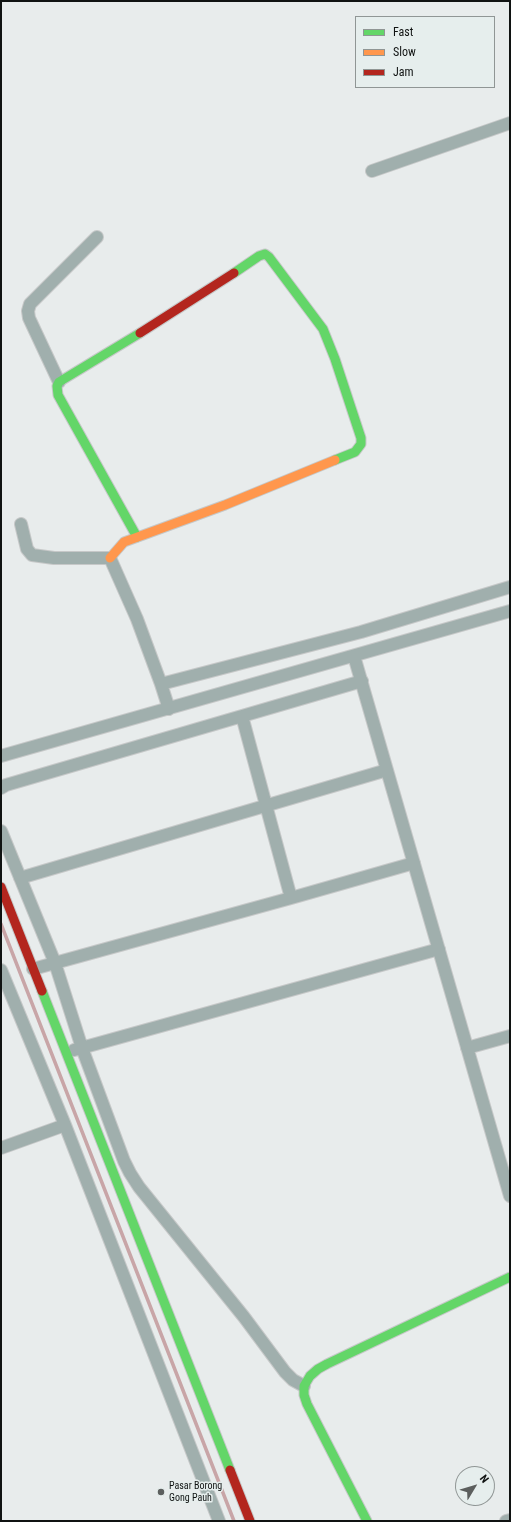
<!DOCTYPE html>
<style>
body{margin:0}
#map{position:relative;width:511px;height:1522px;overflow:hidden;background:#e8ecec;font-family:"Roboto Condensed",sans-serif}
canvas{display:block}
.frame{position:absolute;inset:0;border:2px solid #101312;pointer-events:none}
.legend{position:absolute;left:355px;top:16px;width:140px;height:72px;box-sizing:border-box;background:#e6eeed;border:1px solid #909695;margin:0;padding:5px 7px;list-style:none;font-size:12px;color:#101312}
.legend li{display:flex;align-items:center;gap:8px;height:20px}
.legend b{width:20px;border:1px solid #909695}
.north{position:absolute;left:455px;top:1466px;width:40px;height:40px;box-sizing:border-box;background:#e6eeed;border:1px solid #909695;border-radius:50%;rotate:52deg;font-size:11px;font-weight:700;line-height:16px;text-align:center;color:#101312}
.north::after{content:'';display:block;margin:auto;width:14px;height:18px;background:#5c5f5e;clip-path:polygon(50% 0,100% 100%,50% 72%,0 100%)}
</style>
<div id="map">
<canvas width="511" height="1522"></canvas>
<div class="frame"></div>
<ul class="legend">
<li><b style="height:5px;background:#63d668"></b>Fast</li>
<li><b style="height:5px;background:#ff974d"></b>Slow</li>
<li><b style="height:5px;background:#b3261e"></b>Jam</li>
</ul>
<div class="north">N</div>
</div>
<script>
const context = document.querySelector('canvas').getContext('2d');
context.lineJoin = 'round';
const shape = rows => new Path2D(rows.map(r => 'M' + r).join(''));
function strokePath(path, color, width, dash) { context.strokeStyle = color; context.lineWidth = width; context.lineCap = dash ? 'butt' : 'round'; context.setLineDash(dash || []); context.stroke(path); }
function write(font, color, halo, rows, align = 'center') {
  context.font = font + ' "Roboto Condensed",sans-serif'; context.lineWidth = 3; context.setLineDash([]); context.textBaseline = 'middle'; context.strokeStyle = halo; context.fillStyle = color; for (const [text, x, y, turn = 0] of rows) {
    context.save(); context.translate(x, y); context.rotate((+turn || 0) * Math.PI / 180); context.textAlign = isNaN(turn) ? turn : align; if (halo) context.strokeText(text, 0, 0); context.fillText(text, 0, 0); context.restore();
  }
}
strokePath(shape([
 [1,924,234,1521]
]), '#c8a5a7', 3.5);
const street = shape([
 [372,171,510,123],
 [59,382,29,318,28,311,30,304,97,237],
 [21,524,27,549,32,555,54,558,110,558,137,619,161,684,169,709],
 [354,656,510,1196],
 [161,684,361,632,510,587],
 [242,716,291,898],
 [1,756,510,611],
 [1,788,6,785,362,681],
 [1,831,55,963,82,1048,124,1161,130,1173,139,1187,244,1317,285,1372,293,1380,304,1386],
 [20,878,387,770],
 [33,969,291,898,414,863],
 [1,970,65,1125,219,1521],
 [467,1048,510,1036],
 [74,1050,439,949],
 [1,1148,65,1125],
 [506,1521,510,1520]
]);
const fast = shape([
 [234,273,259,256,265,254,269,257,323,329,335,359,361,438,361,444,355,452,335,460],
 [137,537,58,395,57,386,59,382,140,333],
 [42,991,230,1470],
 [367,1521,307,1404,304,1395,304,1386,310,1376,318,1369,327,1364,510,1277]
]);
const slow = shape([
 [110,558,124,542,225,505,335,460]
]);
const jam = shape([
 [140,333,234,273],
 [1,887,42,991],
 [230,1470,250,1521]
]);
strokePath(street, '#c6c8c8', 14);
strokePath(fast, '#c6c8c8', 11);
strokePath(slow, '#c6c8c8', 11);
strokePath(jam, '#c6c8c8', 11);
strokePath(street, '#a0afad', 12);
strokePath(fast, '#63d668', 9);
strokePath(slow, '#ff974d', 9);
strokePath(jam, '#b3261e', 9);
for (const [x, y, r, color] of [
 [161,1492,4,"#5c5f5e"]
]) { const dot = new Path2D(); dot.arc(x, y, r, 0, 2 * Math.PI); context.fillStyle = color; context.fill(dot); strokePath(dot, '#e6eeed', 1.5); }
write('10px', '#101312', '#e6eeed', [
 ["Pasar Borong",169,1486],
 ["Gong Pauh",169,1498]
], 'left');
</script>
